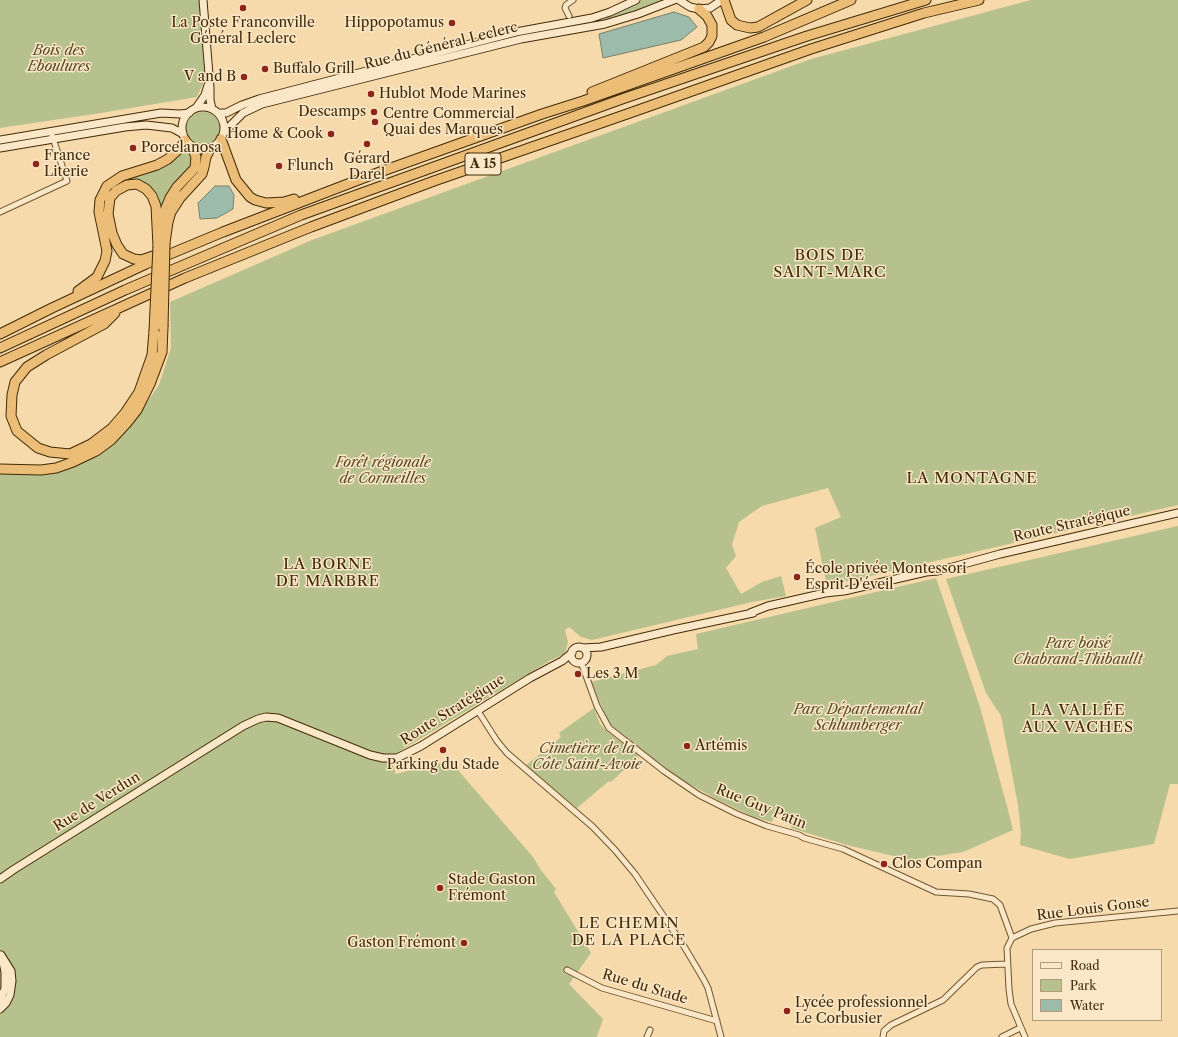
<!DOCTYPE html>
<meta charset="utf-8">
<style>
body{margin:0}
#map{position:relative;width:1178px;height:1037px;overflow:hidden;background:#f6daab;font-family:"Libre Caslon Text",serif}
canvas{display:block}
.legend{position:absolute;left:1032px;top:949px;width:130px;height:72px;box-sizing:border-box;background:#f9e7c8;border:1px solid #b09b7b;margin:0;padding:5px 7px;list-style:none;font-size:12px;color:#422a07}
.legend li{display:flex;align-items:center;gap:8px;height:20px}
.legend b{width:20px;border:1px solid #b09b7b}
</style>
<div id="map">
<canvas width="1178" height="1037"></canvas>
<ul class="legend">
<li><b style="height:5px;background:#f9e7c8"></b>Road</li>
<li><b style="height:11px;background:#b7c18d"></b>Park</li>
<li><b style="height:11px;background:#9dbbaa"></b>Water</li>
</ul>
</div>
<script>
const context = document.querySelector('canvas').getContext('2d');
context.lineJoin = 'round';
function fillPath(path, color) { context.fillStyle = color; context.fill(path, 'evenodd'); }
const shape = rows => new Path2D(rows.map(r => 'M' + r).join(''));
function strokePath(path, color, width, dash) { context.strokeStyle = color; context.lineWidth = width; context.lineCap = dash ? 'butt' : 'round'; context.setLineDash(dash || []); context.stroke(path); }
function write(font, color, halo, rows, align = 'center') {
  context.font = font + ' "Libre Caslon Text",serif'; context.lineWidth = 3; context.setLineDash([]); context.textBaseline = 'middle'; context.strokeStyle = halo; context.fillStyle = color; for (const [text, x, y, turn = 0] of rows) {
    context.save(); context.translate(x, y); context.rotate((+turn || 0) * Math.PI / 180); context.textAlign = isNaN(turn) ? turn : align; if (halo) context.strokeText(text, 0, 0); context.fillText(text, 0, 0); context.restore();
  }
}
fillPath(shape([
 [0,0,200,0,205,79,197,97,101,113,0,128],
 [642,0,663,0,629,14,603,22,603,20,613,14],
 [1031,0,1178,0,1178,505,827,586,815,528,841,517,828,488,762,506,739,522,732,545,736,556,726,568,741,594,762,582,781,576,786,596,752,602,592,640,581,637,569,627,565,630,568,642,565,654,551,660,390,757,396,774,433,764,451,762,533,857,541,870,556,889,554,892,591,953,569,984,603,1019,597,1037,0,1037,0,472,57,473,100,451,131,425,159,385,171,348,170,302,312,240,811,59],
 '186 129a17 17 0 1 1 34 0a17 17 0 1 1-34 0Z',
 [186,150,191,152,193,166,174,185,166,195,161,207,158,196,153,191,141,182,135,180,122,180],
 [1178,526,1178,784,1170,784,1154,844,1070,859,1020,845,1021,834,1018,805,1001,716,986,693,946,579],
 [936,578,980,707,1008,810,1013,830,963,852,910,860,847,845,791,828,794,818,776,812,772,822,754,817,718,800,684,781,659,764,633,744,609,723,591,682,656,665,667,656,698,649,696,634],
 [594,708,600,724,609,733,639,756,611,782,609,781,577,808,525,766,561,737,559,733]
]), '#b7c18d');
const water = shape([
 [674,12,689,17,697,27,681,40,603,58,599,34,674,12],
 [215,186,229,186,234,195,233,209,217,218,200,219,198,203,215,186]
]);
fillPath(water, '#9dbbaa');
strokePath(water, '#798169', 1);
const street = shape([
 [569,16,565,8,566,5,573,0],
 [0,212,67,181,51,132],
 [581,662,597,706,609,728,664,771,699,795,737,814,767,826,799,835,804,838,843,849,936,892,969,894,993,899,1000,905,1012,938],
 [478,711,497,741,507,753,593,827,615,850,635,874,685,948,704,980,708,988,721,1037],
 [567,970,602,988,717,1021],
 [647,1037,650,1030],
 [883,1037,884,1031,891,1025,943,1000,977,967,982,965,1007,964],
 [1002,1037,1020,1028],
 [1025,1037,1011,1004,1009,989,1007,948,1012,938,1031,929,1055,923,1178,911]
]);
const secondary = shape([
 [203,0,210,87,210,100,212,109],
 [679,0,690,7,699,9,710,8,722,0],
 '182 128a21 21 0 1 1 42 0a21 21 0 1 1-42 0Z',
 [196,108,205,95,208,85],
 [218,113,226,113,242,105,259,99,516,32,592,18,610,12,636,0],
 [224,133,230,126,243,113,262,104,521,39,605,24,638,14,674,0],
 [0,140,161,113,180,114,189,113],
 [0,148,125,127,146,125,172,128,183,134],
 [750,613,768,606,825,593,844,591,926,572,938,571,1000,554,1178,513],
 '571 655a8 8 0 1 1 16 0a8 8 0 1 1-16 0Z',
 [583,648,601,647,673,630,753,613],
 [0,879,13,870,243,726,258,719,266,717,278,718,370,755,383,758,397,758,421,746,530,678,562,661,572,653],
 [0,1000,5,988,5,972,3,962],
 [0,1009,6,1003,10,995,12,981,11,971,1,955]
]);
const highway = shape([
 [724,0,731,20,737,25,750,28,758,27,807,0],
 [592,92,704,47,709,42,712,36,712,25,707,16,699,9],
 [221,139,236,180,250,197,255,200,266,203,284,202,294,199],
 [161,228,165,210,170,198,177,187,195,168,196,157,192,147],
 [165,243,168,222,171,212,180,198,202,174,204,167,206,157,210,149],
 [153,256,141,260,134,259,123,254,117,245,112,233,108,214,110,198,116,191,127,185,137,184,146,189,152,196,156,206,158,246],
 [78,291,97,277,105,261,107,251,99,212,100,200,107,186,122,176,157,165,168,159,181,147,185,140],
 [115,313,104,324,46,355,27,367,15,382,12,395,11,416,17,431,38,448,50,452,70,454,91,444,112,428,125,413,139,392,152,355,154,331],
 [0,334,52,308,146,264,223,232,366,177,542,114,583,101,764,37,851,0],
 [0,348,125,290,301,215,622,99,807,36,926,0],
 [0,362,185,278,311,227,434,181,627,114,811,49,924,13,979,0],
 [0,469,41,470,56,468,73,462,96,451,111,440,126,424,137,410,150,384,162,352,163,327]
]);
strokePath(street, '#6f5630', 7);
strokePath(secondary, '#422a07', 9);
strokePath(highway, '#422a07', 11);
strokePath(street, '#f9e7c8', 5);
strokePath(secondary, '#f9e7c8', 7);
strokePath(highway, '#ebbd76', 9);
const highwayBridge = shape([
 [163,327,165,243],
 [154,331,158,246]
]);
strokePath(highwayBridge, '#422a07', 11, []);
strokePath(highwayBridge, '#ebbd76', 9);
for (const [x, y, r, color] of [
 [243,8,4,"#8f2418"],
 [452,23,4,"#8f2418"],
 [265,69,4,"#8f2418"],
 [244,77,4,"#8f2418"],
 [371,94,4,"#8f2418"],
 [374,112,4,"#8f2418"],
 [375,122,4,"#8f2418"],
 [331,134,4,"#8f2418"],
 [367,144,4,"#8f2418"],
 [133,148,4,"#8f2418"],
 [36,164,4,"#8f2418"],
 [279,166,4,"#8f2418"],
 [797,577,4,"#8f2418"],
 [578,674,4,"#8f2418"],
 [687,746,4,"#8f2418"],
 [443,750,4,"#8f2418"],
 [884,864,4,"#8f2418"],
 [440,888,4,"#8f2418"],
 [464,943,4,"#8f2418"],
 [787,1011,4,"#8f2418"]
]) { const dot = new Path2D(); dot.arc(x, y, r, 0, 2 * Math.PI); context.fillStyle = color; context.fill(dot); strokePath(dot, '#f9e7c8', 1.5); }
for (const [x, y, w] of [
 [483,164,36]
]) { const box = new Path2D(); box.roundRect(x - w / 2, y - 11, w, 22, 3); context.fillStyle = '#f9e7c8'; context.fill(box); strokePath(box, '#422a07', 1); }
write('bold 13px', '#422a07', null, [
 ["A 15",483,164]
]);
write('14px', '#422a07', '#f9e7c8', [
 ["La Poste Franconville",243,23,"center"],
 ["Général Leclerc",243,39,"center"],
 ["Hippopotamus",444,23,"right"],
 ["Buffalo Grill",273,69],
 ["V and B",236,77,"right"],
 ["Hublot Mode Marines",379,94],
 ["Descamps",366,112,"right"],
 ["Centre Commercial",383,114],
 ["Quai des Marques",383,130],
 ["Home & Cook",323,134,"right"],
 ["Porcelanosa",141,148],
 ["France",44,156],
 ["Literie",44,172],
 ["Gérard",367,159,"center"],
 ["Darel",367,175,"center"],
 ["Flunch",287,166],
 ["École privée Montessori",805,569],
 ["Esprit D'éveil",805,585],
 ["Les 3 M",586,674],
 ["Artémis",695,746],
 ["Parking du Stade",443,765,"center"],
 ["Clos Compan",892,864],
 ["Stade Gaston",448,880],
 ["Frémont",448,896],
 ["Gaston Frémont",456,943,"right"],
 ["Lycée professionnel",795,1003],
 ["Le Corbusier",795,1019]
], 'left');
write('14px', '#422a07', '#f9e7c8', [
 ["Rue du Général Leclerc",441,46,-14],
 ["Route Stratégique",1072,524,-13],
 ["Route Stratégique",453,710,-32],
 ["Rue de Verdun",97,802,-32],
 ["Rue Guy Patin",761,807,22],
 ["Rue Louis Gonse",1093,909,-7],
 ["Rue du Stade",645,987,17]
]);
write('italic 14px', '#594822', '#f9e7c8', [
 ["Bois des",59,51],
 ["Eboulures",59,67],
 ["Forêt régionale",383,463],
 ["de Cormeilles",383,479],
 ["Parc boisé",1078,644],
 ["Chabrand-Thibaullt",1078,660],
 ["Parc Départemental",858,710],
 ["Schlumberger",858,726],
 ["Cimetière de la",587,749],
 ["Côte Saint-Avoie",587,765]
]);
context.letterSpacing = '1px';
write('15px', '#422a07', '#f9e7c8', [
 ["BOIS DE",830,256],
 ["SAINT-MARC",830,273],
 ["LA MONTAGNE",972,479],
 ["LA BORNE",328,565],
 ["DE MARBRE",328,582],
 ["LA VALLÉE",1078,711],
 ["AUX VACHES",1078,728],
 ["LE CHEMIN",629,924],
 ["DE LA PLACE",629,941]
]);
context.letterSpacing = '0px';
</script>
